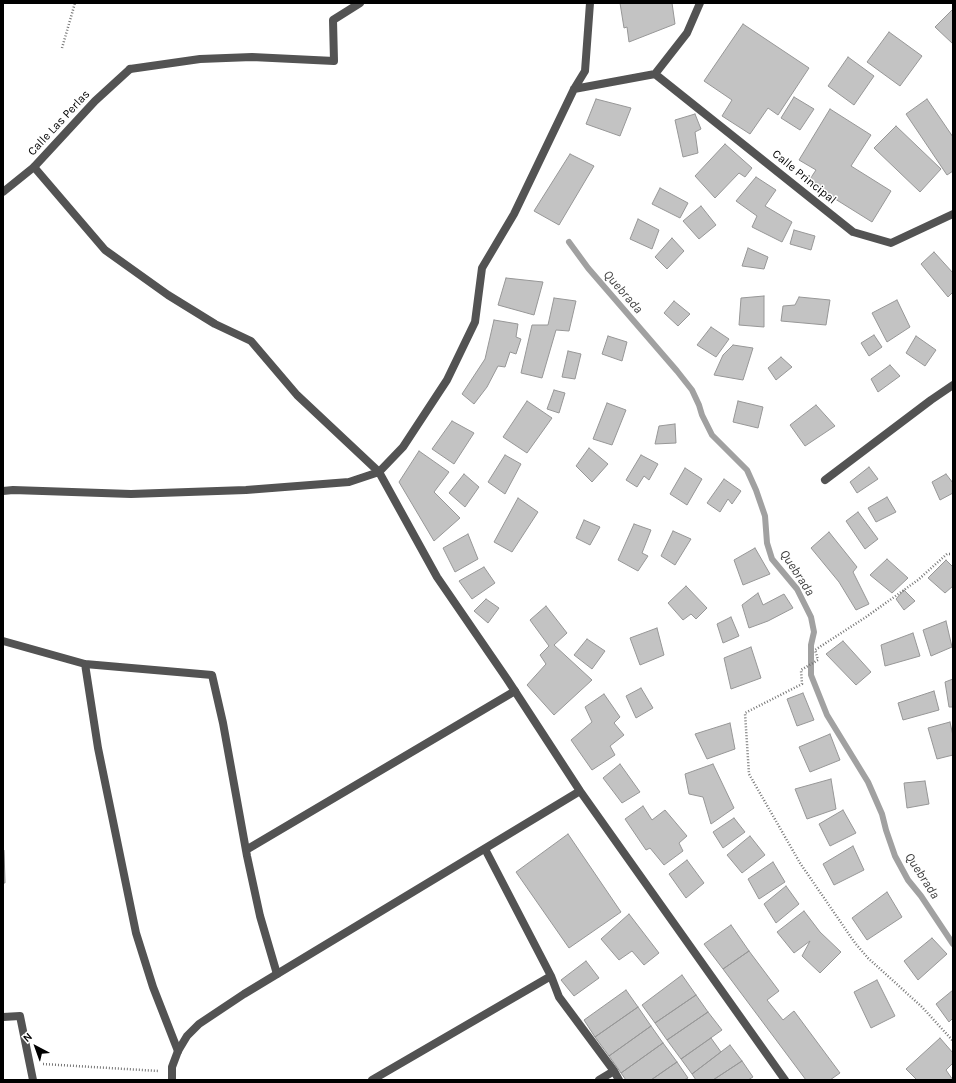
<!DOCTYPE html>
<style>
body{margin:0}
#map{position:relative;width:956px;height:1083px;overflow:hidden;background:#fff;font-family:Karla,sans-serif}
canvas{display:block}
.frame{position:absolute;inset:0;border:4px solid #000;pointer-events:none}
.north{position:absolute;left:16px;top:1027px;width:40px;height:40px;-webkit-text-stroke:3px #fff;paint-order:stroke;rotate:319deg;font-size:11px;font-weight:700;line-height:16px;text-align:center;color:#000}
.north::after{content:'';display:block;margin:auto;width:14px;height:18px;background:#000;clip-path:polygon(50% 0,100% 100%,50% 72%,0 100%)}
</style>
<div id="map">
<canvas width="956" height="1083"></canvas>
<div class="frame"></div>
<div class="north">N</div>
</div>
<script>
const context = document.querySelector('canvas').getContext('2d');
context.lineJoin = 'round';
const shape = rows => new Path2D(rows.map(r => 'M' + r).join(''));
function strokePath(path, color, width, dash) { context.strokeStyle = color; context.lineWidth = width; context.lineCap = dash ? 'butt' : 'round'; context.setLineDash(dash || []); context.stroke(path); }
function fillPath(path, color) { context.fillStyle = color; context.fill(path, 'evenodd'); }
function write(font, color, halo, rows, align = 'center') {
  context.font = font + ' Karla,sans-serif'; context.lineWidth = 3; context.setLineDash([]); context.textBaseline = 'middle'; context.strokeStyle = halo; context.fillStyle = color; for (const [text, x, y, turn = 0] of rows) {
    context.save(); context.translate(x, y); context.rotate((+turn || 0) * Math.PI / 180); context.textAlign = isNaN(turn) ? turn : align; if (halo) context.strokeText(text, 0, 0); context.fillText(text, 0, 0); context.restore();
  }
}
strokePath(shape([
 [569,242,588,268,677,371,692,390,699,405,702,415,712,435,747,470,756,490,765,516,767,543,772,559,797,589,811,617,814,632,811,645,811,675,827,715,868,782,882,814,886,830,895,856,908,880,921,896,953,944]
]), '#a1a1a1', 6);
const building = shape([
 [620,3,672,3,675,24,629,42,627,27,624,28,620,3],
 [953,9,953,44,935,27,953,9],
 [743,24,809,68,778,115,768,108,750,134,722,116,732,100,704,81,743,24],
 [889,32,922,56,900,86,867,62,889,32],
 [848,57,874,76,854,105,828,86,848,57],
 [794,97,814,109,800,130,781,118,794,97],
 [596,99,631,108,620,136,586,124,596,99],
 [927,99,953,137,953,171,947,175,906,114,927,99],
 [830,109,871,135,851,166,891,191,872,222,808,182,816,170,799,160,830,109],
 [695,114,701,129,695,132,698,153,683,157,675,120,695,114],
 [896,126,941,169,920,192,874,148,896,126],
 [725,144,752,168,745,177,739,173,715,198,695,176,725,144],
 [570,154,594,166,559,225,534,211,570,154],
 [756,177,776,190,765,206,792,222,782,242,752,227,757,216,736,201,756,177],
 [660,188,688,203,680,218,652,204,660,188],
 [701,206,716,225,699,239,683,221,701,206],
 [638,219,659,230,652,249,630,239,638,219],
 [794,230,815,236,811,250,790,244,794,230],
 [672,238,684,251,667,269,655,257,672,238],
 [748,248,768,257,764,269,742,266,748,248],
 [934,252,953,273,953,292,948,297,921,264,934,252],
 [506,278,543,282,534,315,498,305,506,278],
 [764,296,764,327,739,325,741,298,764,296],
 [799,297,830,300,826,325,781,321,783,306,795,305,799,297],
 [554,298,576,301,569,331,556,330,542,378,521,373,532,325,548,325,554,298],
 [897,300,910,327,887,342,872,313,897,300],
 [674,301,690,314,678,326,664,313,674,301],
 [494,320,518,324,516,337,521,339,516,354,510,352,505,367,498,366,487,387,474,404,462,394,485,359,494,320],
 [711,327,729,339,716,357,697,345,711,327],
 [874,335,882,347,869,356,861,343,874,335],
 [608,336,627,342,622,361,602,354,608,336],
 [916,336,936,350,925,366,906,353,916,336],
 [733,345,753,348,743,380,714,375,723,355,733,345],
 [568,351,581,354,575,379,562,377,568,351],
 [781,357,792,367,776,380,768,368,781,357],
 [890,365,900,376,878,392,871,379,890,365],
 [554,390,565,393,559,413,547,409,554,390],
 [527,401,552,418,527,453,503,437,527,401],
 [738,401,763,407,758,428,733,422,738,401],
 [607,403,626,410,612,445,593,439,607,403],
 [816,405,835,426,805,446,790,425,816,405],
 [452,421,474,433,454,464,432,449,452,421],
 [675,424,676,443,655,444,659,426,675,424],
 [589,448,608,464,592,482,576,466,589,448],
 [419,451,449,472,434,492,460,518,434,541,399,482,419,451],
 [505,455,521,464,505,494,488,482,505,455],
 [641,455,658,464,649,480,644,476,637,487,626,480,641,455],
 [869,467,878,479,857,493,850,482,869,467],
 [685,468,702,479,687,505,670,494,685,468],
 [464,474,479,487,465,507,449,493,464,474],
 [946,474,953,483,953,493,940,500,932,482,946,474],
 [724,479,741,491,732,504,728,499,720,512,707,503,724,479],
 [887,497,896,512,876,522,868,508,887,497],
 [518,498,538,512,512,552,494,542,518,498],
 [858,512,878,539,865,549,846,521,858,512],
 [584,520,600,527,590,545,576,538,584,520],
 [634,524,651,530,642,553,648,556,638,571,618,560,634,524],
 [673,531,691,539,675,565,661,556,673,531],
 [829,532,857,567,853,572,869,604,856,610,839,582,811,548,829,532],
 [468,534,478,559,455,572,443,548,468,534],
 [755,548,770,574,743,585,734,560,755,548],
 [887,559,908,578,892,593,870,575,887,559],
 [946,560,953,567,953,586,945,593,928,578,946,560],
 [484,567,495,583,472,599,459,581,484,567],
 [686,586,707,608,696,619,691,614,683,620,668,603,686,586],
 [904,590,915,601,904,610,896,599,904,590],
 [758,593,763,605,784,594,793,608,768,621,749,628,742,605,758,593],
 [486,599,499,608,488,623,474,611,486,599],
 [546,606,567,633,554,645,592,680,554,715,527,685,546,664,540,655,549,646,530,620,546,606],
 [731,617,739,636,723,643,717,624,731,617],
 [946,621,952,647,931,656,923,630,946,621],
 [657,628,664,655,640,665,630,638,657,628],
 [913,633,920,656,885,666,881,645,913,633],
 [587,639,605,651,592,669,574,655,587,639],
 [843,641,871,672,856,685,826,654,843,641],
 [751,647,761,678,731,689,724,658,751,647],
 [953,679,953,707,949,707,945,682,953,679],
 [641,688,653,708,636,718,626,696,641,688],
 [934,691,939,710,903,720,898,703,934,691],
 [803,693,814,720,797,726,787,699,803,693],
 [604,694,620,717,614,723,624,735,610,746,615,755,592,770,571,740,592,722,585,707,604,694],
 [950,722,953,736,953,755,937,759,928,728,950,722],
 [730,723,735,749,707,759,695,734,730,723],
 [830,734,840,760,810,772,799,747,830,734],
 [620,764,640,792,622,803,603,778,620,764],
 [713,764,734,808,711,824,703,797,689,794,685,774,713,764],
 [831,779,836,809,807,819,795,789,831,779],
 [925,781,929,804,907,808,904,783,925,781],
 [643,806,652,820,665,810,687,836,679,843,683,851,664,865,650,848,646,850,625,819,643,806],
 [843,810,856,833,830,846,819,824,843,810],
 [734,818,745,832,723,848,713,832,734,818],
 [568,834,621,912,569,948,516,872,568,834],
 [750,836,765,855,742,873,727,855,750,836],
 [853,846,864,870,834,885,823,864,853,846],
 [3,850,4,850,5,883,3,883,3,850],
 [687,860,704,883,686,898,669,874,687,860],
 [773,862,785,882,759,899,748,879,773,862],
 [786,886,799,904,776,923,764,904,786,886],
 [887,892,902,917,867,940,852,918,887,892],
 [804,911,820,932,841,952,820,973,802,956,810,941,794,953,777,932,804,911],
 [629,914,659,953,644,965,632,951,619,960,601,939,629,914],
 [731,925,749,951,723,969,704,944,731,925],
 [932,938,947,954,918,980,904,961,932,938],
 [749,951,779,991,767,1000,783,1020,794,1011,840,1073,830,1080,806,1080,723,969,749,951],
 [586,961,599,978,574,996,561,980,586,961],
 [682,975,696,995,655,1023,642,1005,682,975],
 [877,980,895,1016,871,1028,854,992,877,980],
 [626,990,638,1007,595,1037,584,1020,626,990],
 [953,990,953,1018,949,1022,936,1004,953,990],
 [696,995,708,1012,667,1040,655,1023,696,995],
 [638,1007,651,1026,609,1056,595,1037,638,1007],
 [708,1012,722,1030,681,1059,667,1040,708,1012],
 [651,1026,663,1043,621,1073,609,1056,651,1026],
 [711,1038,721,1052,692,1074,681,1059,711,1038],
 [940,1038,953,1053,953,1063,946,1070,953,1080,917,1080,906,1069,940,1038],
 [663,1043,677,1062,651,1080,626,1080,621,1073,663,1043],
 [730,1045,742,1061,713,1080,696,1080,692,1074,730,1045],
 [742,1061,753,1077,748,1080,713,1080,742,1061],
 [677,1062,688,1078,684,1080,651,1080,677,1062]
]);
fillPath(building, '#c3c3c3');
strokePath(building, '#979797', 1);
strokePath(shape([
 [62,48,75,3],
 [953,554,947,554,918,580,866,617,815,650,818,660,801,670,802,684,745,713,749,774,800,863,855,943,868,958,922,1007,953,1041],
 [43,1064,159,1071]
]), '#757575', 2.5, [1, 2]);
strokePath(shape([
 [130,69,200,59,252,57,334,61,333,20,360,3],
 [34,167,105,250,168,295,215,324,251,341,297,395,379,472],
 [825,480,931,400,953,385],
 [3,641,85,664,212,675,223,723,247,856,260,916,277,974],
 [85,664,98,748,136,933,153,987,178,1051],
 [485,849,551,976,559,997,614,1071,619,1080],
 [246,850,515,691],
 [3,1017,20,1016,33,1080],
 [372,1080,551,976],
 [599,1080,614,1071]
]), '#535353', 8);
strokePath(shape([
 [655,74,853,232,891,243,953,214],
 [574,89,655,74,687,33,700,3],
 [3,192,34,167,95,101,130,69],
 [379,472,437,577,507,679,580,791,785,1080],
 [3,491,13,490,131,494,246,490,349,482,379,472,403,447,447,380,475,322,482,268,514,214,574,89,585,71,590,3],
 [172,1080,172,1067,178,1051,187,1036,199,1024,244,994,580,791]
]), '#535353', 8);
write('12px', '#000', '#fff', [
 ["Calle Las Perlas",59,123,-47],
 ["Calle Principal",804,177,39]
]);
write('italic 13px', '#424242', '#fff', [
 ["Quebrada",623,292,49],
 ["Quebrada",797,573,57],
 ["Quebrada",922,876,57]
]);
</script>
